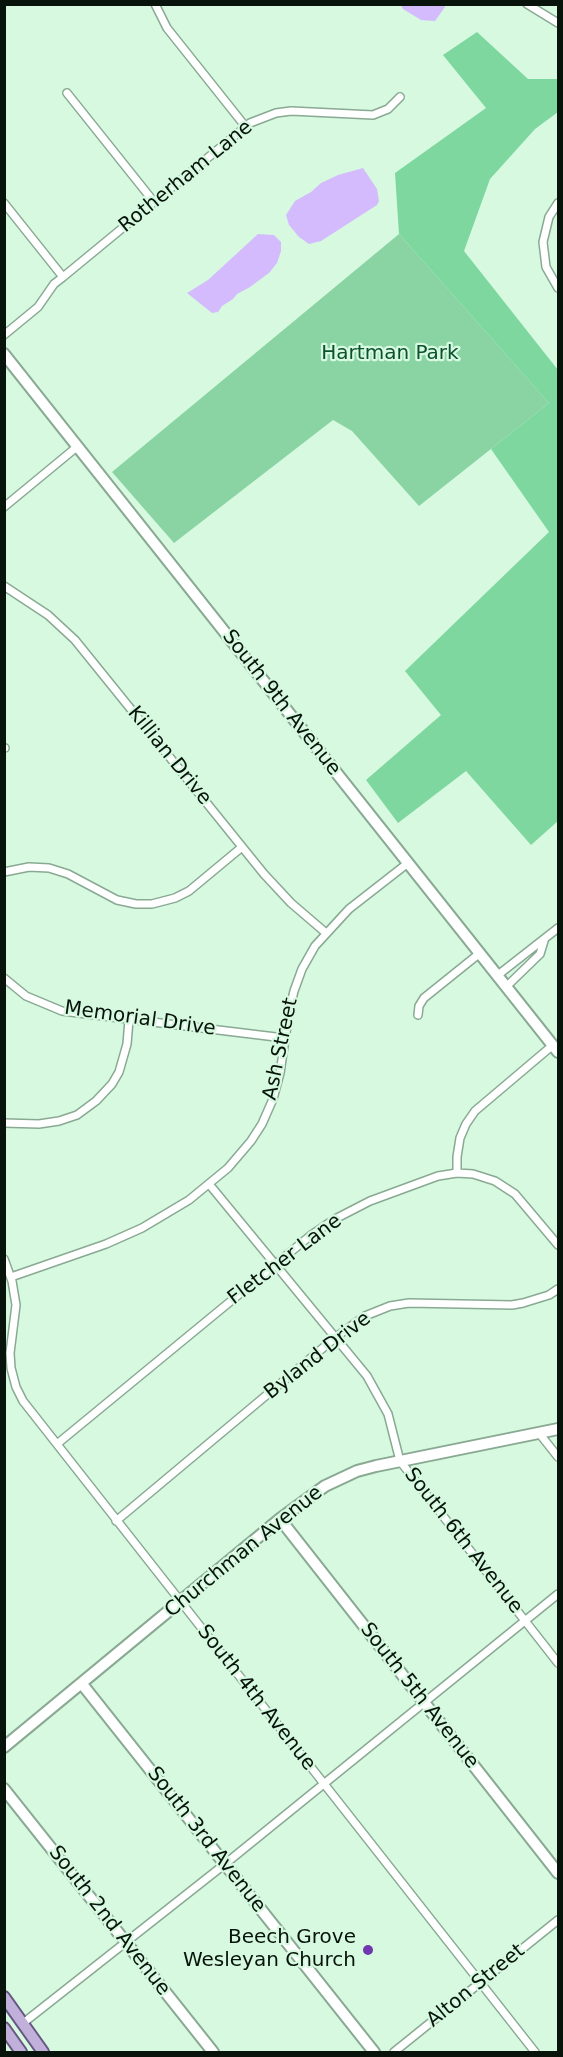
<!DOCTYPE html>
<style>
body{margin:0}
#map{position:relative;width:563px;height:2057px;overflow:hidden;background:#d6f9e0;font-family:"DejaVu Sans",sans-serif}
canvas{display:block}
.frame{position:absolute;inset:0;border:6px solid #07130b;pointer-events:none}
</style>
<div id="map">
<canvas width="563" height="2057"></canvas>
<div class="frame"></div>
</div>
<script>
const context = document.querySelector('canvas').getContext('2d');
context.lineJoin = 'round';
function fillPath(path, color) { context.fillStyle = color; context.fill(path, 'evenodd'); }
const shape = rows => new Path2D(rows.map(r => 'M' + r).join(''));
function strokePath(path, color, width, dash) { context.strokeStyle = color; context.lineWidth = width; context.lineCap = dash ? 'butt' : 'round'; context.setLineDash(dash || []); context.stroke(path); }
function write(font, color, halo, rows, align = 'center') {
  context.font = font + ' "DejaVu Sans",sans-serif'; context.lineWidth = 4.5; context.setLineDash([]); context.textBaseline = 'middle'; context.strokeStyle = halo; context.fillStyle = color; for (const [text, x, y, turn = 0] of rows) {
    context.save(); context.translate(x, y); context.rotate((+turn || 0) * Math.PI / 180); context.textAlign = isNaN(turn) ? turn : align; if (halo) context.strokeText(text, 0, 0); context.fillText(text, 0, 0); context.restore();
  }
}
fillPath(shape([
 [399,234,549,403,419,506,352,431,333,420,174,543,112,472]
]), '#8ad4a3');
fillPath(shape([
 [477,32,528,79,558,79,558,112,535,129,490,179,464,251,558,370,558,821,531,845,466,771,398,823,366,780,441,715,405,671,549,532,491,449,549,403,399,234,395,173,486,108,443,55]
]), '#7dd79e');
fillPath(shape([
 [401,5,443,5,445,7,435,21,421,20,403,9],
 [363,168,377,189,379,201,377,205,321,241,309,244,299,237,289,225,286,215,295,201,311,192,321,183,338,175],
 [258,234,274,235,281,242,281,251,277,263,269,273,250,287,237,294,233,299,222,306,218,312,212,313,187,293,208,280]
]), '#d4bbfe');
const street = shape([
 [155,4,167,28,245,126],
 [527,4,558,23],
 [67,93,154,202],
 [4,203,63,277],
 [558,203,549,217,543,242,546,267,558,288],
 [4,335,38,307,54,284,63,277,250,123,276,113,291,111,373,115,388,109,400,97],
 [4,507,78,446],
 [4,586,48,615,75,640,264,874,291,903,326,933],
 [4,748,5,748],
 [4,872,29,867,49,868,68,874,117,900,136,904,152,904,175,898,189,891,242,847],
 [498,975,558,928],
 [4,978,26,996,62,1011,284,1038],
 [507,986,540,954,544,941],
 [418,1015,419,1006,424,998,480,953],
 [4,1123,39,1124,59,1121,77,1115,96,1101,112,1084,119,1072,127,1044,129,1020],
 [457,1173,457,1157,460,1138,466,1124,475,1111,553,1045],
 [209,1184,367,1376,388,1414,400,1461,558,1663],
 [4,1259,12,1281,16,1305,10,1353,11,1368,16,1387,23,1401,535,2052],
 [11,1277,106,1244,142,1228,189,1200,228,1168,251,1141,262,1124,273,1099,280,1073,289,1012,294,991,302,969,315,946,349,909,408,863],
 [539,1433,558,1457],
 [57,1444,310,1236,335,1219,370,1201,438,1176,457,1173,473,1174,495,1181,515,1194,558,1245],
 [116,1521,336,1337,365,1316,390,1306,409,1303,512,1305,523,1303,549,1295,558,1289],
 [22,2024,225,1864,558,1594],
 [394,2052,558,1920]
]);
const secondary = shape([
 [4,354,558,1052],
 [280,1519,558,1873],
 [82,1684,374,2052],
 [4,1747,280,1519,325,1486,357,1471,376,1466,558,1429],
 [4,1789,213,2052]
]);
const primary = shape([
 [4,1997,43,2052],
 [4,2028,21,2052]
]);
strokePath(street, '#89a993', 10);
strokePath(secondary, '#89a993', 14);
strokePath(primary, '#655781', 14);
strokePath(street, '#fff', 7);
strokePath(secondary, '#fff', 10);
strokePath(primary, '#c1b0d9', 10);
for (const [x, y, r, color] of [
 [368,1950,6,"#7037ae"]
]) { const dot = new Path2D(); dot.arc(x, y, r, 0, 2 * Math.PI); context.fillStyle = color; context.fill(dot); strokePath(dot, '#d6f9e0', 2); }
write('20px', '#07130b', '#d6f9e0', [
 ["Rotherham Lane",186,177,-39],
 ["South 9th Avenue",281,703,52],
 ["Killian Drive",169,756,51],
 ["Memorial Drive",140,1019,8],
 ["Ash Street",281,1049,-78],
 ["Fletcher Lane",285,1260,-37],
 ["Byland Drive",318,1356,-38],
 ["South 6th Avenue",463,1541,52],
 ["Churchman Avenue",244,1552,-39],
 ["South 5th Avenue",419,1696,52],
 ["South 4th Avenue",256,1698,52],
 ["South 3rd Avenue",206,1840,52],
 ["South 2nd Avenue",109,1921,52],
 ["Alton Street",476,1986,-39]
]);
write('20px', '#0a512d', '#d6f9e0', [
 ["Hartman Park",390,354]
]);
write('20px', '#07130b', '#d6f9e0', [
 ["Beech Grove",356,1938],
 ["Wesleyan Church",356,1961]
], 'right');
</script>
